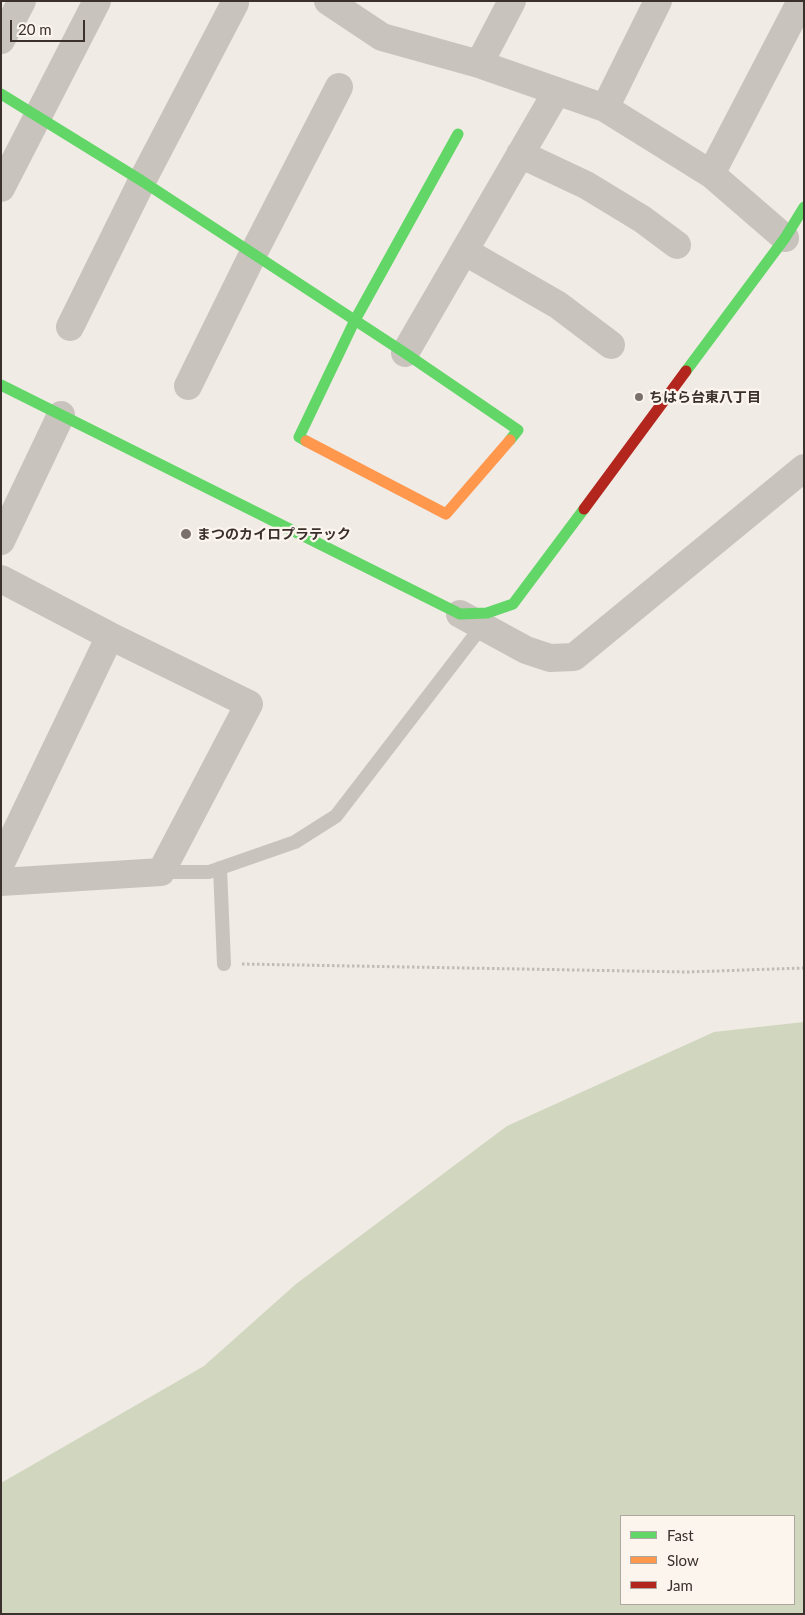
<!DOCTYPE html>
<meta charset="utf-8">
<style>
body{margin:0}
#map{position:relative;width:805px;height:1615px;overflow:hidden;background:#f0ebe5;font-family:Lato,sans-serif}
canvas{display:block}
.frame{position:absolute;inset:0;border:2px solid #3b302b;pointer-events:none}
.legend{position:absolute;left:620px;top:1515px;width:175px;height:90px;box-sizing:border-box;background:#fbf5ee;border:1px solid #aea6a0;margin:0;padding:6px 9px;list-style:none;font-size:15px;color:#3b302b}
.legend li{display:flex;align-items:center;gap:10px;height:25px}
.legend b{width:25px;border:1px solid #aea6a0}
.scale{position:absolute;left:10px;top:20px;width:75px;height:22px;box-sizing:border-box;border:2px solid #3b302b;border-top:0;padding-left:6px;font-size:15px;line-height:18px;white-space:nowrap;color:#3b302b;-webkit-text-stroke:4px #fbf5ee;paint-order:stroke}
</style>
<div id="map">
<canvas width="805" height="1615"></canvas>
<div class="frame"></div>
<ul class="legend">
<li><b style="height:6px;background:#63d668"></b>Fast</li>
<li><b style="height:6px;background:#ff974d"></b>Slow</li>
<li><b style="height:6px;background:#b3261e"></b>Jam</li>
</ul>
<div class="scale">20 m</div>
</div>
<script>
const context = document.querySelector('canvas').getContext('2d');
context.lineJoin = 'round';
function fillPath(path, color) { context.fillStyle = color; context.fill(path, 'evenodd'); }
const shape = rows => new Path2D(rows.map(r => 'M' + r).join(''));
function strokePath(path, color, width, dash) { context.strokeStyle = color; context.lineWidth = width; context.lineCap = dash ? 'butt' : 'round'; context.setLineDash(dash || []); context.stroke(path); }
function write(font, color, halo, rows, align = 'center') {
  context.font = font + ' Lato,"Noto Sans JP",sans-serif'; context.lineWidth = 4.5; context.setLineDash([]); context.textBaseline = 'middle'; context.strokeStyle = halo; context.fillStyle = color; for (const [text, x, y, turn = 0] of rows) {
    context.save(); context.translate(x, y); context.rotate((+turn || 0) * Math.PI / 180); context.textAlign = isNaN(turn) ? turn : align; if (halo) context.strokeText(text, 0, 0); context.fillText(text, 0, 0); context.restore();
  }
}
fillPath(shape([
 [804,1022,804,1614,1,1614,1,1483,204,1366,296,1284,507,1126,714,1032],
 [621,1516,794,1516,794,1604,621,1604]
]), '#d1d6bf');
strokePath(shape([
 [242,964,687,972,804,968]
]), '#c2bbb6', 3, [2.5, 2.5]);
strokePath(shape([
 [220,868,224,964],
 [161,872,209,872,295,842,336,816,482,626]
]), '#c9c3be', 14);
strokePath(shape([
 [328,1,382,37,479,64,605,108,711,174,785,238],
 [1,40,22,1],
 [479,64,512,1],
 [605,108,658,1],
 [520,154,586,185,642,219,677,245],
 [711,174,801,1],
 [1,188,97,1],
 [464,251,558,305,611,345],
 [70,327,142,181,235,3],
 [405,353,557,91],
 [188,386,253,254,339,87],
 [1,541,61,415],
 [1,579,110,636,249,704,161,872,1,882],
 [460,614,526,650,550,658,574,657,804,468],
 [1,863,110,636]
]), '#c9c3be', 28);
strokePath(shape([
 [1,94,142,181,405,353,518,430,510,440],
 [686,371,785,238,804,207],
 [1,385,460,614,487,613,513,604,584,509],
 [306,441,299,437,355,320,458,134]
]), '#63d668', 11);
strokePath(shape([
 [306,441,446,514,510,440]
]), '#ff974d', 11);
strokePath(shape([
 [584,509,686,371]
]), '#b3261e', 11);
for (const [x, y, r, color] of [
 [639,397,5,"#7a716c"],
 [186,534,6,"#7a716c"]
]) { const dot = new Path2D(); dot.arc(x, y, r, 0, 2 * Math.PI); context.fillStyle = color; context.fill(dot); strokePath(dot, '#fbf5ee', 2); }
write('bold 14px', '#3b302b', '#fbf5ee', [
 ["ちはら台東八丁目",649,397],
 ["まつのカイロプラテック",197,534]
], 'left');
</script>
